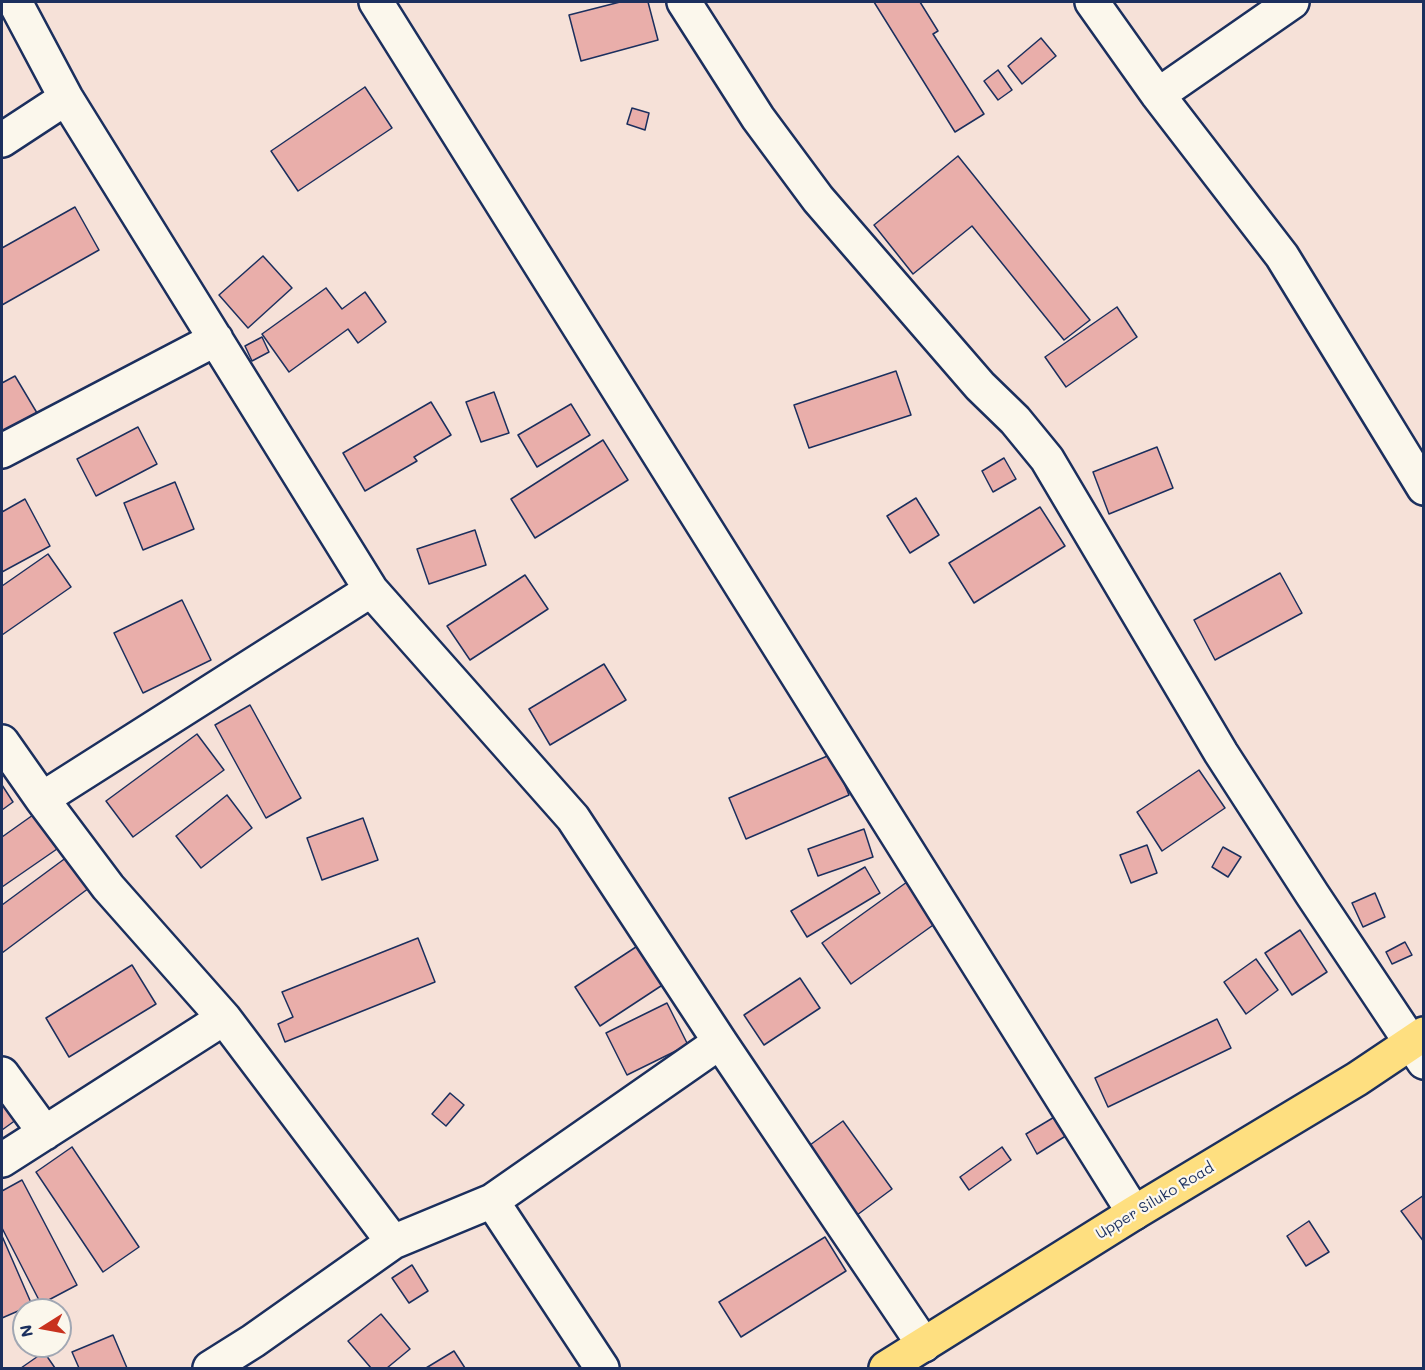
<!DOCTYPE html>
<style>
body{margin:0}
#map{position:relative;width:1425px;height:1370px;overflow:hidden;background:#f6e1d8;font-family:Mali,sans-serif}
canvas{display:block}
.frame{position:absolute;inset:0;border:3px solid #1b2f5e;pointer-events:none}
.north{position:absolute;left:12px;top:1298px;width:60px;height:60px;box-sizing:border-box;background:#fbf7ec;border:2px solid #a1a7b3;border-radius:50%;rotate:259deg;font-size:16px;font-weight:700;line-height:24px;text-align:center;color:#1b2f5e}
.north::after{content:'';display:block;margin:auto;width:21px;height:27px;background:#c8321e;clip-path:polygon(50% 0,100% 100%,50% 72%,0 100%)}
</style>
<div id="map">
<canvas width="1425" height="1370"></canvas>
<div class="frame"></div>
<div class="north">N</div>
</div>
<script>
const context = document.querySelector('canvas').getContext('2d');
context.lineJoin = 'round';
function fillPath(path, color) { context.fillStyle = color; context.fill(path, 'evenodd'); }
const shape = rows => new Path2D(rows.map(r => 'M' + r).join(''));
function strokePath(path, color, width, dash) { context.strokeStyle = color; context.lineWidth = width; context.lineCap = dash ? 'butt' : 'round'; context.setLineDash(dash || []); context.stroke(path); }
function write(font, color, halo, rows, align = 'center') {
  context.font = font + ' Mali,sans-serif'; context.lineWidth = 4.5; context.setLineDash([]); context.textBaseline = 'middle'; context.strokeStyle = halo; context.fillStyle = color; for (const [text, x, y, turn = 0] of rows) {
    context.save(); context.translate(x, y); context.rotate((+turn || 0) * Math.PI / 180); context.textAlign = isNaN(turn) ? turn : align; if (halo) context.strokeText(text, 0, 0); context.fillText(text, 0, 0); context.restore();
  }
}
const building = shape([
 [620,2,648,2,658,40,581,61,569,15,620,2],
 [874,2,920,2,938,31,933,34,984,114,955,132,874,2],
 [1041,38,1056,56,1022,84,1008,66,1041,38],
 [998,70,1012,90,998,100,984,81,998,70],
 [365,87,392,128,298,191,271,151,365,87],
 [632,108,649,113,645,130,627,124,632,108],
 [958,156,1090,320,1064,340,972,226,913,274,874,225,958,156],
 [75,207,99,250,2,305,2,248,75,207],
 [263,256,292,288,248,328,219,295,263,256],
 [326,288,342,309,365,292,386,322,358,343,348,329,289,372,262,334,326,288],
 [1117,307,1137,337,1066,387,1045,357,1117,307],
 [262,337,269,352,252,361,245,346,262,337],
 [896,371,911,415,809,448,794,405,896,371],
 [15,376,43,423,2,445,2,383,15,376],
 [494,392,509,433,481,442,466,402,494,392],
 [431,402,451,435,414,457,417,461,365,491,343,453,431,402],
 [571,404,590,435,537,467,518,435,571,404],
 [138,427,157,464,96,496,77,459,138,427],
 [603,440,628,480,535,538,511,499,603,440],
 [1157,447,1173,488,1109,514,1093,472,1157,447],
 [1004,458,1016,479,993,492,982,471,1004,458],
 [175,482,194,529,143,550,124,503,175,482],
 [916,498,939,535,910,553,887,516,916,498],
 [25,499,50,546,2,572,2,512,25,499],
 [1040,507,1065,546,974,603,949,563,1040,507],
 [475,530,486,565,429,584,417,549,475,530],
 [48,554,71,587,2,635,2,586,48,554],
 [1280,573,1302,613,1215,660,1194,620,1280,573],
 [525,575,548,609,470,660,447,626,525,575],
 [182,600,211,660,143,693,114,633,182,600],
 [604,664,626,700,550,745,529,709,604,664],
 [250,705,301,798,266,818,215,725,250,705],
 [197,734,224,770,133,837,106,801,197,734],
 [832,754,849,795,746,839,729,798,832,754],
 [1199,770,1225,808,1162,851,1137,812,1199,770],
 [2,785,13,802,2,810,2,785],
 [227,795,252,828,201,868,176,836,227,795],
 [33,815,57,849,2,887,2,837,33,815],
 [363,818,378,860,322,880,307,838,363,818],
 [864,829,873,857,818,876,808,849,864,829],
 [1147,845,1157,873,1131,883,1120,855,1147,845],
 [1223,847,1241,857,1228,877,1212,867,1223,847],
 [67,857,89,888,2,953,2,905,67,857],
 [865,867,880,893,807,937,791,911,865,867],
 [907,882,936,923,851,984,822,943,907,882],
 [1375,893,1385,917,1363,927,1352,903,1375,893],
 [1300,930,1327,972,1292,995,1265,953,1300,930],
 [418,938,435,982,285,1042,278,1024,293,1017,282,992,418,938],
 [1405,942,1412,955,1392,964,1386,952,1405,942],
 [642,943,667,982,600,1026,575,987,642,943],
 [1256,959,1278,990,1246,1014,1224,982,1256,959],
 [132,965,156,1004,69,1057,46,1018,132,965],
 [800,978,820,1008,764,1045,744,1015,800,978],
 [667,1003,688,1045,627,1075,606,1033,667,1003],
 [1217,1019,1231,1048,1108,1107,1095,1078,1217,1019],
 [2,1091,20,1117,2,1130,2,1091],
 [450,1093,464,1105,446,1126,432,1114,450,1093],
 [1061,1113,1072,1132,1037,1154,1026,1134,1061,1113],
 [843,1121,892,1189,849,1221,799,1153,843,1121],
 [72,1147,139,1247,103,1272,36,1172,72,1147],
 [1002,1147,1011,1160,969,1190,960,1177,1002,1147],
 [22,1180,77,1285,41,1304,2,1228,2,1191,22,1180],
 [1424,1195,1424,1242,1401,1211,1424,1195],
 [1309,1221,1329,1252,1306,1266,1287,1236,1309,1221],
 [2,1236,32,1305,2,1318,2,1236],
 [825,1237,846,1271,741,1337,719,1302,825,1237],
 [412,1265,428,1291,409,1303,392,1278,412,1265],
 [381,1314,410,1349,387,1368,371,1368,348,1341,381,1314],
 [113,1335,127,1368,79,1368,72,1352,113,1335],
 [454,1351,465,1368,426,1368,454,1351],
 [44,1352,55,1368,21,1368,44,1352]
]);
fillPath(building, '#e9aeaa');
strokePath(building, '#1b2f5e', 1.5);
const minor = shape([
 [15,2,66,98,371,590,573,818,720,1042,924,1345],
 [376,2,1134,1213],
 [684,2,758,118,818,199,980,386,1015,420,1047,459,1221,753,1312,894,1424,1062],
 [1092,2,1158,95,1282,256,1424,488],
 [1158,95,1292,2],
 [2,140,66,98],
 [2,451,216,339],
 [2,742,42,799,108,887,224,1018,393,1242],
 [42,799,371,590],
 [2,1074,45,1133],
 [2,1160,224,1018],
 [492,1201,720,1042],
 [210,1368,253,1341,393,1242,492,1201,602,1368]
]);
const major = shape([
 [886,1368,1134,1213,1357,1079,1424,1034]
]);
strokePath(minor, '#1b2f5e', 38);
strokePath(major, '#1b2f5e', 38);
strokePath(minor, '#fbf7ec', 33);
strokePath(major, '#fedf80', 33);
write('15px', '#1b2f5e', '#fbf7ec', [
 ["Upper Siluko Road",1155,1201,-31]
]);
</script>
